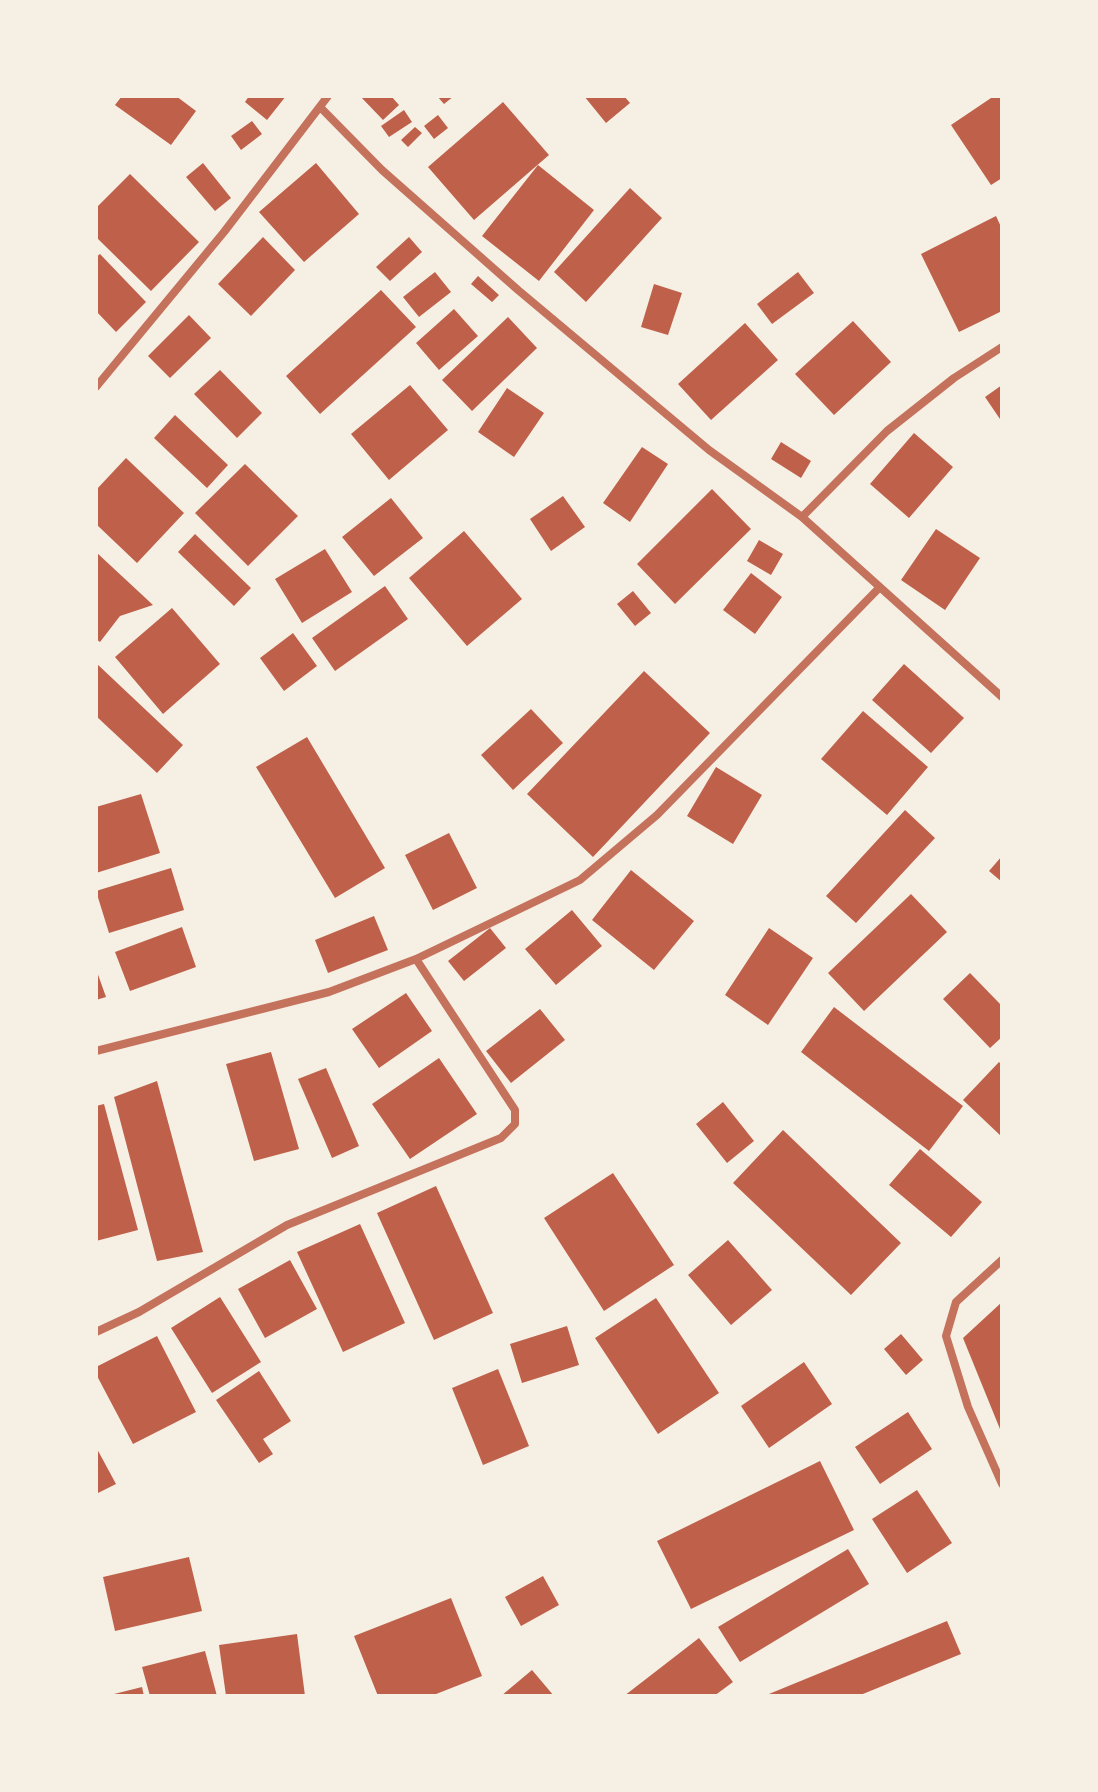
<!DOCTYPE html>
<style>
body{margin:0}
#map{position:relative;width:1098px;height:1792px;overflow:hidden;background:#f6efe4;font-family:Raleway,sans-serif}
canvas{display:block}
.frame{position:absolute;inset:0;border:98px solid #f6efe4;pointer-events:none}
</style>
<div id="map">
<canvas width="1098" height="1792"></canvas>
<div class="frame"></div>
</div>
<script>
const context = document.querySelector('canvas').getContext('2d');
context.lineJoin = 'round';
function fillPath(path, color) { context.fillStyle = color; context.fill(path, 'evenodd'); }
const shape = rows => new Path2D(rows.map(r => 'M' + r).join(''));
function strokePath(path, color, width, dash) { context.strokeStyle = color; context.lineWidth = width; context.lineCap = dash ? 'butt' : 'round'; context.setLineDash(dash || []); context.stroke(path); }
fillPath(shape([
 [122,96,176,96,196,111,171,145,115,105],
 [249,96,286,96,267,120,245,102],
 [360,96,391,96,399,105,383,120],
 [437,96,454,96,444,104],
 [584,96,624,96,630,103,606,123],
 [994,96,1002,96,1002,178,991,185,951,125],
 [503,102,549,155,474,220,428,167],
 [404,110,412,122,389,137,381,126],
 [438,115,448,128,434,139,424,126],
 [252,121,262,134,241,150,231,136],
 [415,127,422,133,408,147,401,140],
 [203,163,231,198,215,211,186,177],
 [316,163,359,214,304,262,259,212],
 [538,165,594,210,539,281,482,236],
 [130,174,199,242,151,291,96,237,96,208],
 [630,188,662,218,586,302,554,272],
 [996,216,1002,229,1002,311,959,332,921,254],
 [263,237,295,270,251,316,218,284],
 [409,237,422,252,390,281,376,267],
 [100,254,146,302,116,332,96,311,96,257],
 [435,272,451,292,419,317,403,297],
 [798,272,814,293,772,324,757,304],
 [478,276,499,295,492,302,471,284],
 [654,284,682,293,668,335,641,327],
 [381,290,416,327,320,414,286,376],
 [454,309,478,336,439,370,416,343],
 [189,315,211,338,170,378,148,356],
 [508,317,537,348,472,411,442,380],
 [853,321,891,362,834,415,795,374],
 [745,323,778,360,711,420,678,384],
 [220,370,262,413,237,438,194,394],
 [410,385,448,430,389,480,351,434],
 [1002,385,1002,422,985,397],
 [507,388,544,413,514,457,478,432],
 [175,415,228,465,207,488,154,438],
 [914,433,953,467,909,518,870,484],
 [781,442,811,461,801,478,771,459],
 [642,447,668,464,630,522,603,503],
 [126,458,184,513,137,563,96,524,96,490],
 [245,464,298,516,248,566,195,513],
 [712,489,751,529,675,604,637,564],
 [563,496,585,527,551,551,530,519],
 [391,498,423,538,374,576,342,537],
 [936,529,980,558,945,610,901,580],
 [464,531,522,599,467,646,409,578],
 [195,534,251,588,234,606,178,552],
 [759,540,783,554,771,575,747,561],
 [325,549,352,592,302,623,275,579],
 [96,552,153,605,120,616,100,642,96,639],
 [751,573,782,597,755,634,723,610],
 [385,586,408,619,335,671,312,638],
 [633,591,651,613,635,626,617,604],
 [172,608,220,664,163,714,115,657],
 [293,633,317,666,284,691,260,658],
 [96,663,183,745,157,773,96,716],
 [904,664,964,718,931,753,872,700],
 [644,671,710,733,593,857,527,794],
 [531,709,563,743,513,790,481,755],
 [863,711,928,767,887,815,821,759],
 [307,737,385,868,335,898,256,767],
 [716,767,762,795,733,844,687,816],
 [141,794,160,853,96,873,96,807],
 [905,810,935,838,856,923,826,896],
 [449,833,477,888,433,910,405,855],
 [1002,856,1002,882,989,871],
 [171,868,184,910,109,933,96,891],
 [631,870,694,921,654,970,592,920],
 [911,894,947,932,864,1011,828,973],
 [572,910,602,946,556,985,525,949],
 [374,916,388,950,328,973,315,940],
 [182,927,196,967,130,991,115,952],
 [490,928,506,948,464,981,448,961],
 [769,928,813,958,768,1025,725,995],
 [96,969,106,997,96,1000],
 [970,973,1002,1006,1002,1037,990,1048,943,999],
 [406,993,432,1031,379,1068,352,1029],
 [834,1007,963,1106,929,1151,801,1052],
 [540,1009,565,1040,511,1083,486,1051],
 [271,1052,299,1149,254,1161,226,1064],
 [439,1058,477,1114,410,1159,372,1104],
 [999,1062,1002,1065,1002,1137,963,1100],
 [326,1068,359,1146,332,1158,298,1079],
 [157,1081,203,1252,157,1261,114,1097],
 [723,1102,754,1141,727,1163,696,1124],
 [104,1104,138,1230,96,1241,96,1106],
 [783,1130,901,1243,851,1295,733,1183],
 [920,1149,982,1202,951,1237,889,1185],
 [613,1173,674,1265,604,1311,544,1218],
 [436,1186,493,1313,434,1340,377,1213],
 [360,1224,405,1323,343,1352,297,1252],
 [728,1240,772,1290,731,1325,688,1275],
 [290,1260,317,1309,265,1338,238,1289],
 [220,1297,261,1362,212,1393,171,1328],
 [656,1298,719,1393,658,1434,595,1338],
 [1002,1302,1002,1434,963,1338],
 [567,1326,579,1365,522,1383,510,1344],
 [901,1334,923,1360,906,1375,884,1349],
 [157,1336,196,1412,133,1444,96,1374,96,1367],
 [804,1362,832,1404,769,1448,741,1406],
 [498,1369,529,1446,483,1465,452,1388],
 [259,1371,291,1421,263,1439,273,1454,259,1463,216,1400],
 [908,1412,932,1449,880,1484,855,1447],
 [96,1447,116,1484,96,1494],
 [820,1461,854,1530,691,1609,657,1541],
 [917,1490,952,1543,907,1573,872,1519],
 [848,1549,869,1584,740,1662,718,1627],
 [189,1557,202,1611,115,1631,103,1577],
 [543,1576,559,1605,521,1626,505,1597],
 [451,1598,482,1676,431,1696,378,1696,354,1636],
 [947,1621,961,1654,858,1696,764,1696],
 [297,1634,305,1696,226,1696,219,1645],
 [699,1638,733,1682,714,1696,624,1696],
 [205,1651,217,1696,150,1696,142,1667],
 [532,1670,554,1696,501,1696],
 [142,1687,144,1696,110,1696,110,1695]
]), '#bf614a');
strokePath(shape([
 [321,108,382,170,518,290,709,450,802,517,1002,697],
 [96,387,224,232,328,96],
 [802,517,887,431,954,378,1002,347],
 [96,1051,329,992,416,959,580,880,657,815,880,587],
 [1002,1260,956,1302,946,1336,968,1407,1002,1484],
 [96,1332,139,1312,287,1225,501,1138,515,1124,515,1110,416,959]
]), '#c5725c', 8);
</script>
